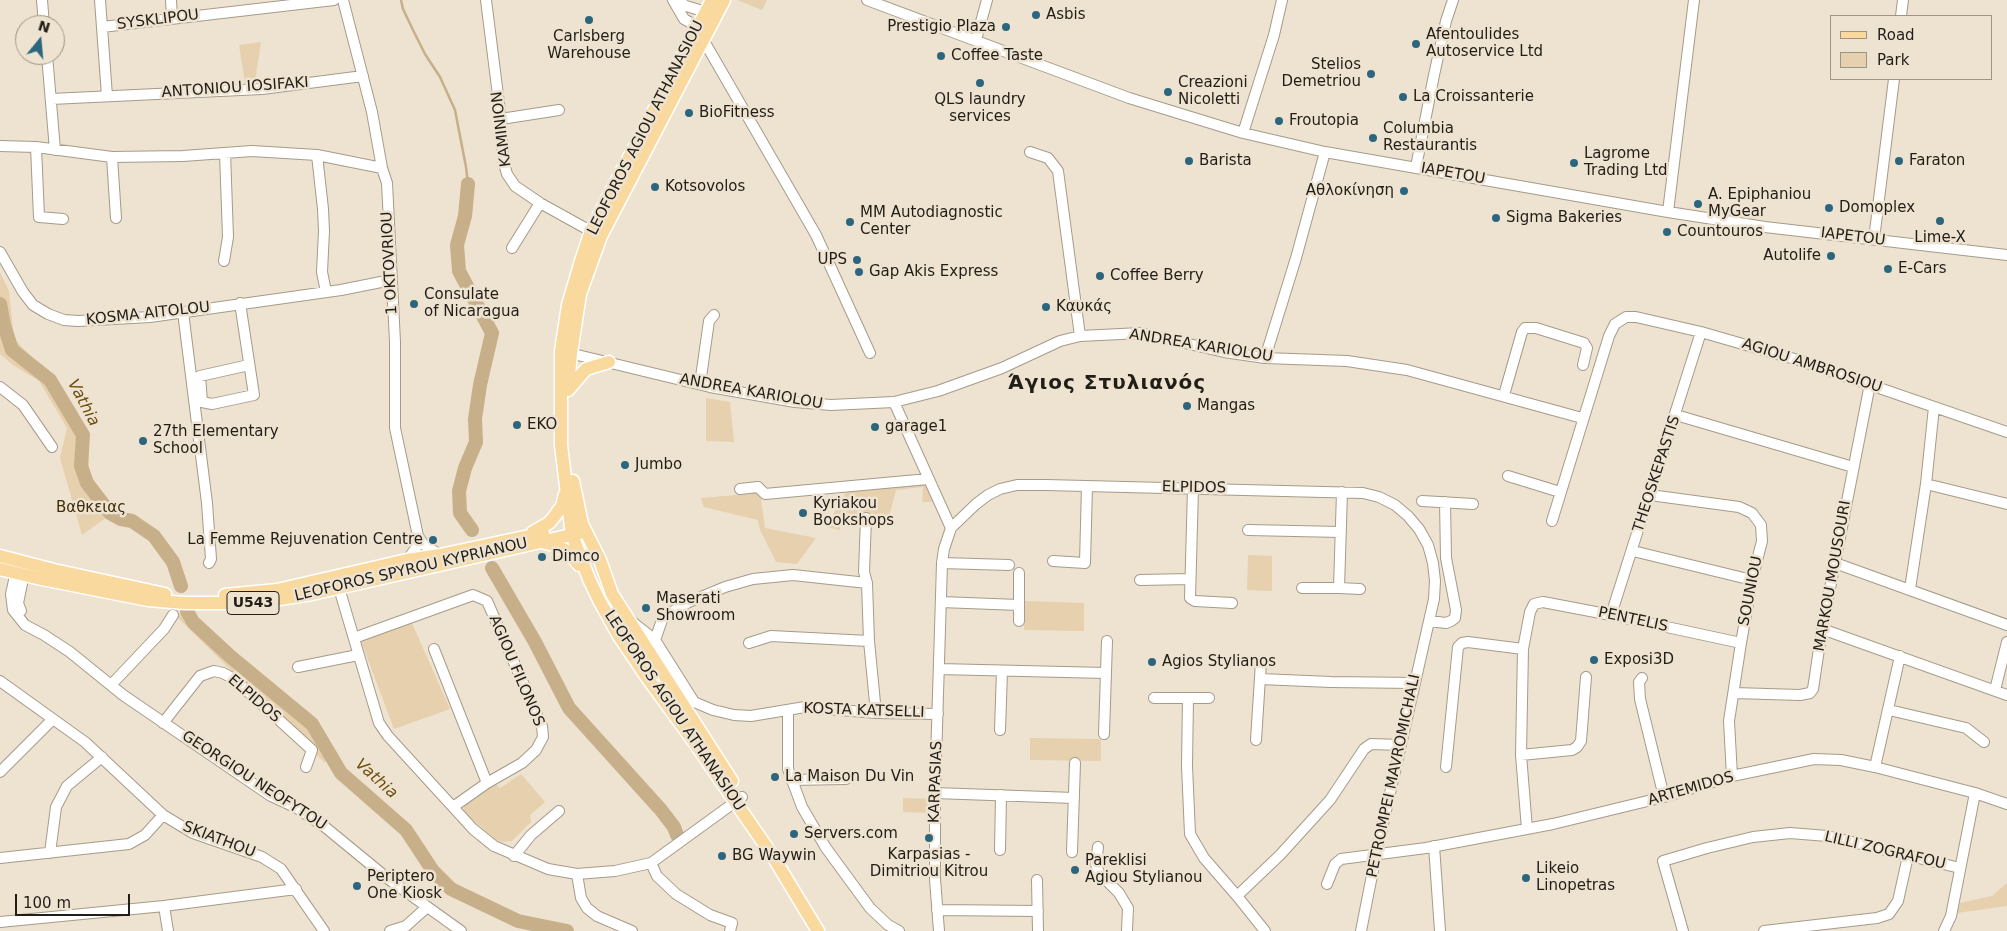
<!DOCTYPE html>
<meta charset="utf-8">
<style>
body{margin:0}
#map{position:relative;width:2007px;height:931px;overflow:hidden;background:#eee3d0;font-family:"DejaVu Sans",sans-serif}
canvas{display:block}
.legend{position:absolute;left:1830px;top:15px;width:162px;height:65px;box-sizing:border-box;background:#eee3d0;border:1px solid #9c9486;margin:0;padding:6px 9px;list-style:none;font-size:15px;color:#211d17}
.legend li{display:flex;align-items:center;gap:10px;height:25px}
.legend b{width:25px;border:1px solid #9c9486}
.north{position:absolute;left:15px;top:15px;width:50px;height:50px;box-sizing:border-box;background:#eee3d0;border:1px solid #9c9486;border-radius:50%;rotate:17deg;font-size:14px;font-weight:700;line-height:20px;text-align:center;color:#211d17}
.north::after{content:'';display:block;margin:auto;width:18px;height:22px;background:#2c657e;clip-path:polygon(50% 0,100% 100%,50% 72%,0 100%)}
.scale{position:absolute;left:15px;top:894px;width:115px;height:22px;box-sizing:border-box;border:2px solid #211d17;border-top:0;padding-left:6px;font-size:15px;line-height:18px;white-space:nowrap;color:#211d17;-webkit-text-stroke:4px #eee3d0;paint-order:stroke}
</style>
<div id="map">
<canvas width="2007" height="931"></canvas>
<ul class="legend">
<li><b style="height:6px;background:#fad99e"></b>Road</li>
<li><b style="height:14px;background:#e6d0ad"></b>Park</li>
</ul>
<div class="north">N</div>
<div class="scale">100 m</div>
</div>
<script>
const context = document.querySelector('canvas').getContext('2d');
context.lineJoin = 'round';
function fillPath(path, color) { context.fillStyle = color; context.fill(path, 'evenodd'); }
const shape = rows => new Path2D(rows.map(r => 'M' + r).join(''));
function strokePath(path, color, width, dash) { context.strokeStyle = color; context.lineWidth = width; context.lineCap = dash ? 'butt' : 'round'; context.setLineDash(dash || []); context.stroke(path); }
function write(font, color, halo, rows, align = 'center') {
  context.font = font + ' "DejaVu Sans",sans-serif'; context.lineWidth = 5; context.setLineDash([]); context.textBaseline = 'middle'; context.strokeStyle = halo; context.fillStyle = color; for (const [text, x, y, turn = 0] of rows) {
    context.save(); context.translate(x, y); context.rotate((+turn || 0) * Math.PI / 180); context.textAlign = isNaN(turn) ? turn : align; if (halo) context.strokeText(text, 0, 0); context.fillText(text, 0, 0); context.restore();
  }
}
fillPath(shape([
 [737,0,767,0,762,10],
 [261,42,255,82,245,82,239,45],
 [0,272,9,291,14,339,54,379,88,432,89,473,113,513,82,535,60,458,67,428,39,381,13,365,0,354],
 [706,398,730,402,734,442,706,441],
 [921,480,933,493,937,504,933,502,922,502,923,487,896,490,889,517,840,515,840,530,826,527,846,492],
 [760,493,765,528,816,538,797,564,776,562,760,530,758,520,704,507,701,498],
 [1248,555,1272,556,1272,591,1247,590],
 [1025,601,1084,603,1084,631,1024,630],
 [182,612,309,725,327,754,325,763,176,616],
 [411,621,450,709,394,729,361,641],
 [1030,738,1101,739,1101,761,1030,760],
 [521,774,545,802,530,815,531,822,512,841,502,842,495,839,464,812,464,806,465,802,495,783,500,788],
 [903,798,931,799,930,813,903,812],
 [2007,883,2007,906,1957,913,1960,903,1992,896]
]), '#e6d0ad');
strokePath(shape([
 [401,0,403,9,413,30,425,54,440,77,455,110,466,167,468,184]
]), '#c6af89', 2.5);
strokePath(shape([
 [468,184,465,216,457,245,459,271,492,333,480,385,475,419,476,442,465,468,459,491,460,513,472,530],
 [0,304,4,325,12,350,50,380,83,435,81,466,87,483,110,513,121,519,132,521,154,536,173,562,181,586],
 [492,568,535,642,569,708,661,810,674,827,677,835],
 [187,611,193,622,231,657,312,724,341,773,406,830,433,871,451,889,518,921,567,931]
]), '#c6af89', 14);
const minor = shape([
 [42,0,44,25],
 [100,0,107,96],
 [171,0,172,18],
 [343,0,372,112,382,168,387,183,395,342,395,428,418,536,423,544,440,555],
 [486,0,501,119,503,160,507,174,515,186,540,203,596,234],
 [673,0,684,19,703,30],
 [677,0,686,6,706,12],
 [867,0,1129,98,1243,133,1325,152,1668,212,1765,227,2007,255],
 [1901,16,1903,0],
 [102,27,334,0],
 [976,40,987,0],
 [704,41,816,235,870,353],
 [47,55,55,150],
 [51,99,262,89,363,76],
 [501,119,559,110],
 [1243,133,1274,35,1282,0],
 [0,146,36,147,112,157,183,156,252,151,317,155,382,168],
 [36,147,39,217,63,219],
 [1030,152,1048,158,1058,171,1080,336],
 [317,155,323,209,324,231,322,272,326,292],
 [112,157,116,218],
 [1416,167,1434,75,1446,21,1453,0],
 [1668,212,1694,0],
 [1874,239,1894,79],
 [512,248,540,203],
 [0,252,23,292,33,305,48,314,64,320,78,321,150,317,341,290,391,280],
 [224,261,228,237,225,153],
 [240,303,254,395,212,404,202,402,200,376,249,365],
 [183,312,207,503,211,559,209,563],
 [565,352,710,387,795,402,831,405,894,402,938,391,1002,368,1060,341,1080,336,1141,333,1224,352,1265,358,1347,361,1407,370,1582,418],
 [1265,358,1296,258,1325,152],
 [700,384,709,321,714,315],
 [0,387,23,405,52,447],
 [1504,395,1522,332,1525,328,1536,328,1584,343,1587,348,1583,365],
 [894,402,951,528],
 [1676,415,1853,467],
 [1508,476,1560,492],
 [1926,484,2007,504],
 [1193,488,1190,598,1195,601,1232,603],
 [740,489,758,487,765,494,928,479],
 [1342,492,1339,588,1360,589],
 [1650,495,1739,507,1752,513,1761,525,1762,541,1752,580,1741,643,1729,721,1732,776],
 [1422,501,1473,504],
 [866,518,864,572,867,583,869,641,876,713],
 [1552,521,1609,336,1615,324,1626,317,1636,317,1701,332,1798,360,2007,432],
 [1248,530,1341,532],
 [1633,551,1752,580],
 [407,560,416,548,417,533],
 [1053,561,1085,563,1087,486],
 [942,563,1009,565],
 [1835,563,2007,625],
 [17,567,11,594,13,610,25,625,44,635,70,652,123,695,271,796,297,808,325,827,387,878,461,931],
 [1140,580,1190,579],
 [339,588,379,723,388,736,473,829,494,846,548,869,577,874,615,871,651,863,742,797],
 [1302,588,1339,588],
 [1910,589,1926,484,1934,407],
 [941,602,1019,605,1019,621],
 [1019,605,1019,573],
 [21,611,18,603,25,569],
 [1611,615,1701,332],
 [631,621,655,640,694,702,713,710,734,715,751,716,805,707,876,713,938,714],
 [1429,621,1446,623,1451,621,1455,618,1456,610,1446,558,1445,502],
 [1822,629,2007,695],
 [354,638,473,595,487,601,542,726,543,737,536,750,522,763,487,783,453,807],
 [655,640,663,617,689,602,725,587,753,579,793,575,867,583],
 [749,643,771,636,869,641],
 [434,649,487,783],
 [298,667,358,655],
 [939,669,1106,673],
 [1642,678,1639,682,1640,699,1664,797],
 [1260,679,1331,682,1415,683],
 [0,681,85,742,163,815,193,833,262,857,281,869,324,931],
 [111,685,164,629,173,615],
 [1995,690,2007,642],
 [1734,693,1800,695,1810,693,1813,689,1822,629,1870,384],
 [1154,698,1209,698],
 [1188,698,1187,766,1190,834,1204,858,1237,896,1265,931],
 [788,710,788,769,802,807,826,848,870,908,888,925,899,931],
 [1889,710,1966,728,1984,742],
 [163,723,200,676,214,671,223,673,234,679,312,750,306,767],
 [1000,730,1002,671],
 [1104,734,1107,641],
 [1256,740,1261,662],
 [1521,755,1572,750,1577,747,1581,741,1586,677],
 [1446,767,1458,647,1462,643,1468,642,1523,649],
 [1875,767,1900,656],
 [0,772,52,720],
 [791,780,846,779],
 [935,793,1074,798],
 [1527,829,1521,755,1523,649,1530,612,1534,604,1543,602,1611,615,1741,643],
 [1434,846,1440,931],
 [1098,847,1096,864,1099,873,1119,893,1128,908,1127,931],
 [1000,850,1001,795],
 [1072,852,1075,763],
 [50,853,56,807,67,786,102,757],
 [514,856,531,835,559,811],
 [0,858,129,844,145,835,163,815],
 [651,863,657,876,676,894,710,915,732,923,730,931],
 [577,874,581,898,587,908,597,916,632,931],
 [1037,880,1038,931],
 [1327,884,1335,864,1341,859,1426,848,1553,824,1664,797,1732,776,1814,759,1841,760,1875,767,1975,793,2007,804],
 [1237,896,1280,855,1330,800,1364,749,1371,744,1401,745],
 [164,906,168,931],
 [937,910,1038,911],
 [0,922,164,906,296,889],
 [390,931,406,926,426,908],
 [939,931,935,879,935,793,942,563,944,549,951,528,976,504,988,495,1000,489,1017,485,1046,485,1363,493,1379,497,1395,505,1408,516,1419,529,1428,545,1433,563,1435,581,1434,599,1376,855,1361,931],
 [1683,931,1663,861,1707,848,1753,837,1790,833,1827,836,1960,868],
 [1764,931,1877,918,1889,914,1898,901,1908,856],
 [1944,931,1951,916,1975,793]
]);
const major = shape([
 [712,0,605,203,591,231,581,261,568,305,561,351,561,445,572,535,589,579,599,600,619,636,646,676,694,742,772,855,818,931],
 [568,386,571,353,580,294,601,236,724,0],
 [568,390,586,369,609,362],
 [573,481,582,524,600,560,612,594,732,781],
 [533,532,549,523,554,517,562,506,565,494],
 [542,542,557,546,567,551,579,565],
 [0,556,54,570,165,594],
 [0,569,37,578,148,600,184,603,254,603,312,594,580,533],
 [225,595,277,590,407,560,440,555,543,533]
]);
strokePath(minor, '#a59b8a', 12);
strokePath(major, '#fff', 15);
strokePath(minor, '#fff', 10);
strokePath(major, '#fad99e', 12);
for (const [x, y, r, color] of [
 [1036,15,5,"#2c657e"],
 [589,20,5,"#2c657e"],
 [1006,27,5,"#2c657e"],
 [1416,44,5,"#2c657e"],
 [941,56,5,"#2c657e"],
 [1371,74,5,"#2c657e"],
 [980,83,5,"#2c657e"],
 [1168,92,5,"#2c657e"],
 [1403,97,5,"#2c657e"],
 [689,113,5,"#2c657e"],
 [1279,121,5,"#2c657e"],
 [1373,138,5,"#2c657e"],
 [1189,161,5,"#2c657e"],
 [1899,161,5,"#2c657e"],
 [1574,163,5,"#2c657e"],
 [655,187,5,"#2c657e"],
 [1404,191,5,"#2c657e"],
 [1698,204,5,"#2c657e"],
 [1829,208,5,"#2c657e"],
 [1496,218,5,"#2c657e"],
 [1940,221,5,"#2c657e"],
 [850,222,5,"#2c657e"],
 [1667,232,5,"#2c657e"],
 [1831,256,5,"#2c657e"],
 [857,260,5,"#2c657e"],
 [1888,269,5,"#2c657e"],
 [859,272,5,"#2c657e"],
 [1100,276,5,"#2c657e"],
 [414,304,5,"#2c657e"],
 [1046,307,5,"#2c657e"],
 [1187,406,5,"#2c657e"],
 [517,425,5,"#2c657e"],
 [875,427,5,"#2c657e"],
 [143,441,5,"#2c657e"],
 [625,465,5,"#2c657e"],
 [803,513,5,"#2c657e"],
 [433,540,5,"#2c657e"],
 [542,557,5,"#2c657e"],
 [646,608,5,"#2c657e"],
 [1594,660,5,"#2c657e"],
 [1152,662,5,"#2c657e"],
 [775,777,5,"#2c657e"],
 [794,834,5,"#2c657e"],
 [929,838,5,"#2c657e"],
 [722,856,5,"#2c657e"],
 [1075,870,5,"#2c657e"],
 [1526,878,5,"#2c657e"],
 [357,886,5,"#2c657e"]
]) { const dot = new Path2D(); dot.arc(x, y, r, 0, 2 * Math.PI); context.fillStyle = color; context.fill(dot); strokePath(dot, '#eee3d0', 2); }
for (const [x, y, w] of [
 [253,603,52]
]) { const box = new Path2D(); box.roundRect(x - w / 2, y - 11.5, w, 23, 4); context.fillStyle = '#eee3d0'; context.fill(box); strokePath(box, '#211d17', 1); }
write('bold 14px', '#211d17', null, [
 ["U543",253,603]
]);
write('15px', '#211d17', '#eee3d0', [
 ["Asbis",1046,15],
 ["Prestigio Plaza",996,27,"right"],
 ["Afentoulides",1426,35],
 ["Autoservice Ltd",1426,52],
 ["Carlsberg",589,37,"center"],
 ["Warehouse",589,54,"center"],
 ["Coffee Taste",951,56],
 ["Stelios",1361,65,"right"],
 ["Demetriou",1361,82,"right"],
 ["Creazioni",1178,83],
 ["Nicoletti",1178,100],
 ["La Croissanterie",1413,97],
 ["QLS laundry",980,100,"center"],
 ["services",980,117,"center"],
 ["BioFitness",699,113],
 ["Froutopia",1289,121],
 ["Columbia",1383,129],
 ["Restaurantis",1383,146],
 ["Lagrome",1584,154],
 ["Trading Ltd",1584,171],
 ["Barista",1199,161],
 ["Faraton",1909,161],
 ["Kotsovolos",665,187],
 ["Αθλοκίνηση",1394,191,"right"],
 ["A. Epiphaniou",1708,195],
 ["MyGear",1708,212],
 ["Domoplex",1839,208],
 ["MM Autodiagnostic",860,213],
 ["Center",860,230],
 ["Sigma Bakeries",1506,218],
 ["Countouros",1677,232],
 ["Lime-X",1940,238,"center"],
 ["Autolife",1821,256,"right"],
 ["UPS",847,260,"right"],
 ["E-Cars",1898,269],
 ["Gap Akis Express",869,272],
 ["Coffee Berry",1110,276],
 ["Consulate",424,295],
 ["of Nicaragua",424,312],
 ["Καυκάς",1056,307],
 ["Mangas",1197,406],
 ["EKO",527,425],
 ["garage1",885,427],
 ["27th Elementary",153,432],
 ["School",153,449],
 ["Jumbo",635,465],
 ["Kyriakou",813,504],
 ["Bookshops",813,521],
 ["La Femme Rejuvenation Centre",423,540,"right"],
 ["Dimco",552,557],
 ["Maserati",656,599],
 ["Showroom",656,616],
 ["Exposi3D",1604,660],
 ["Agios Stylianos",1162,662],
 ["La Maison Du Vin",785,777],
 ["Servers.com",804,834],
 ["Karpasias -",929,855,"center"],
 ["Dimitriou Kitrou",929,872,"center"],
 ["BG Waywin",732,856],
 ["Pareklisi",1085,861],
 ["Agiou Stylianou",1085,878],
 ["Likeio",1536,869],
 ["Linopetras",1536,886],
 ["Periptero",367,877],
 ["One Kiosk",367,894]
], 'left');
write('15px', '#211d17', '#eee3d0', [
 ["SYSKLIPOU",158,20,-7],
 ["ANTONIOU IOSIFAKI",235,88,-4],
 ["LEOFOROS AGIOU ATHANASIOU",646,128,-63],
 ["KAMINION",502,129,-97],
 ["IAPETOU",1453,174,10],
 ["IAPETOU",1853,237,7],
 ["1 OKTOVRIOU",390,263,-93],
 ["KOSMA AITOLOU",148,314,-6],
 ["ANDREA KARIOLOU",1201,346,9],
 ["AGIOU AMBROSIOU",1812,366,18],
 ["ANDREA KARIOLOU",751,392,10],
 ["THEOSKEPASTIS",1657,474,-72],
 ["ELPIDOS",1194,488,1],
 ["LEOFOROS SPYROU KYPRIANOU",411,570,-13],
 ["MARKOU MOUSOURI",1833,576,-80],
 ["SOUNIOU",1751,591,-79],
 ["PENTELIS",1633,620,12],
 ["AGIOU FILONOS",516,671,67],
 ["ELPIDOS",254,699,41],
 ["LEOFOROS AGIOU ATHANASIOU",674,711,56],
 ["KOSTA KATSELLI",864,711,2],
 ["PETROMPEI MAVROMICHALI",1394,776,-78],
 ["GEORGIOU NEOFYTOU",254,781,33],
 ["KARPASIAS",936,782,-88],
 ["ARTEMIDOS",1691,789,-16],
 ["SKIATHOU",219,840,21],
 ["LILLI ZOGRAFOU",1885,851,13]
]);
write('15px', '#3e2d0d', '#eee3d0', [
 ["Βαθκειας",91,508]
]);
write('italic 16px', '#6e4e0d', '#eee3d0', [
 ["Vathia",83,403,62],
 ["Vathia",376,779,42]
]);
context.letterSpacing = '1px';
write('bold 20px', '#211d17', '#eee3d0', [
 ["Άγιος Στυλιανός",1107,384]
]);
context.letterSpacing = '0px';
</script>
